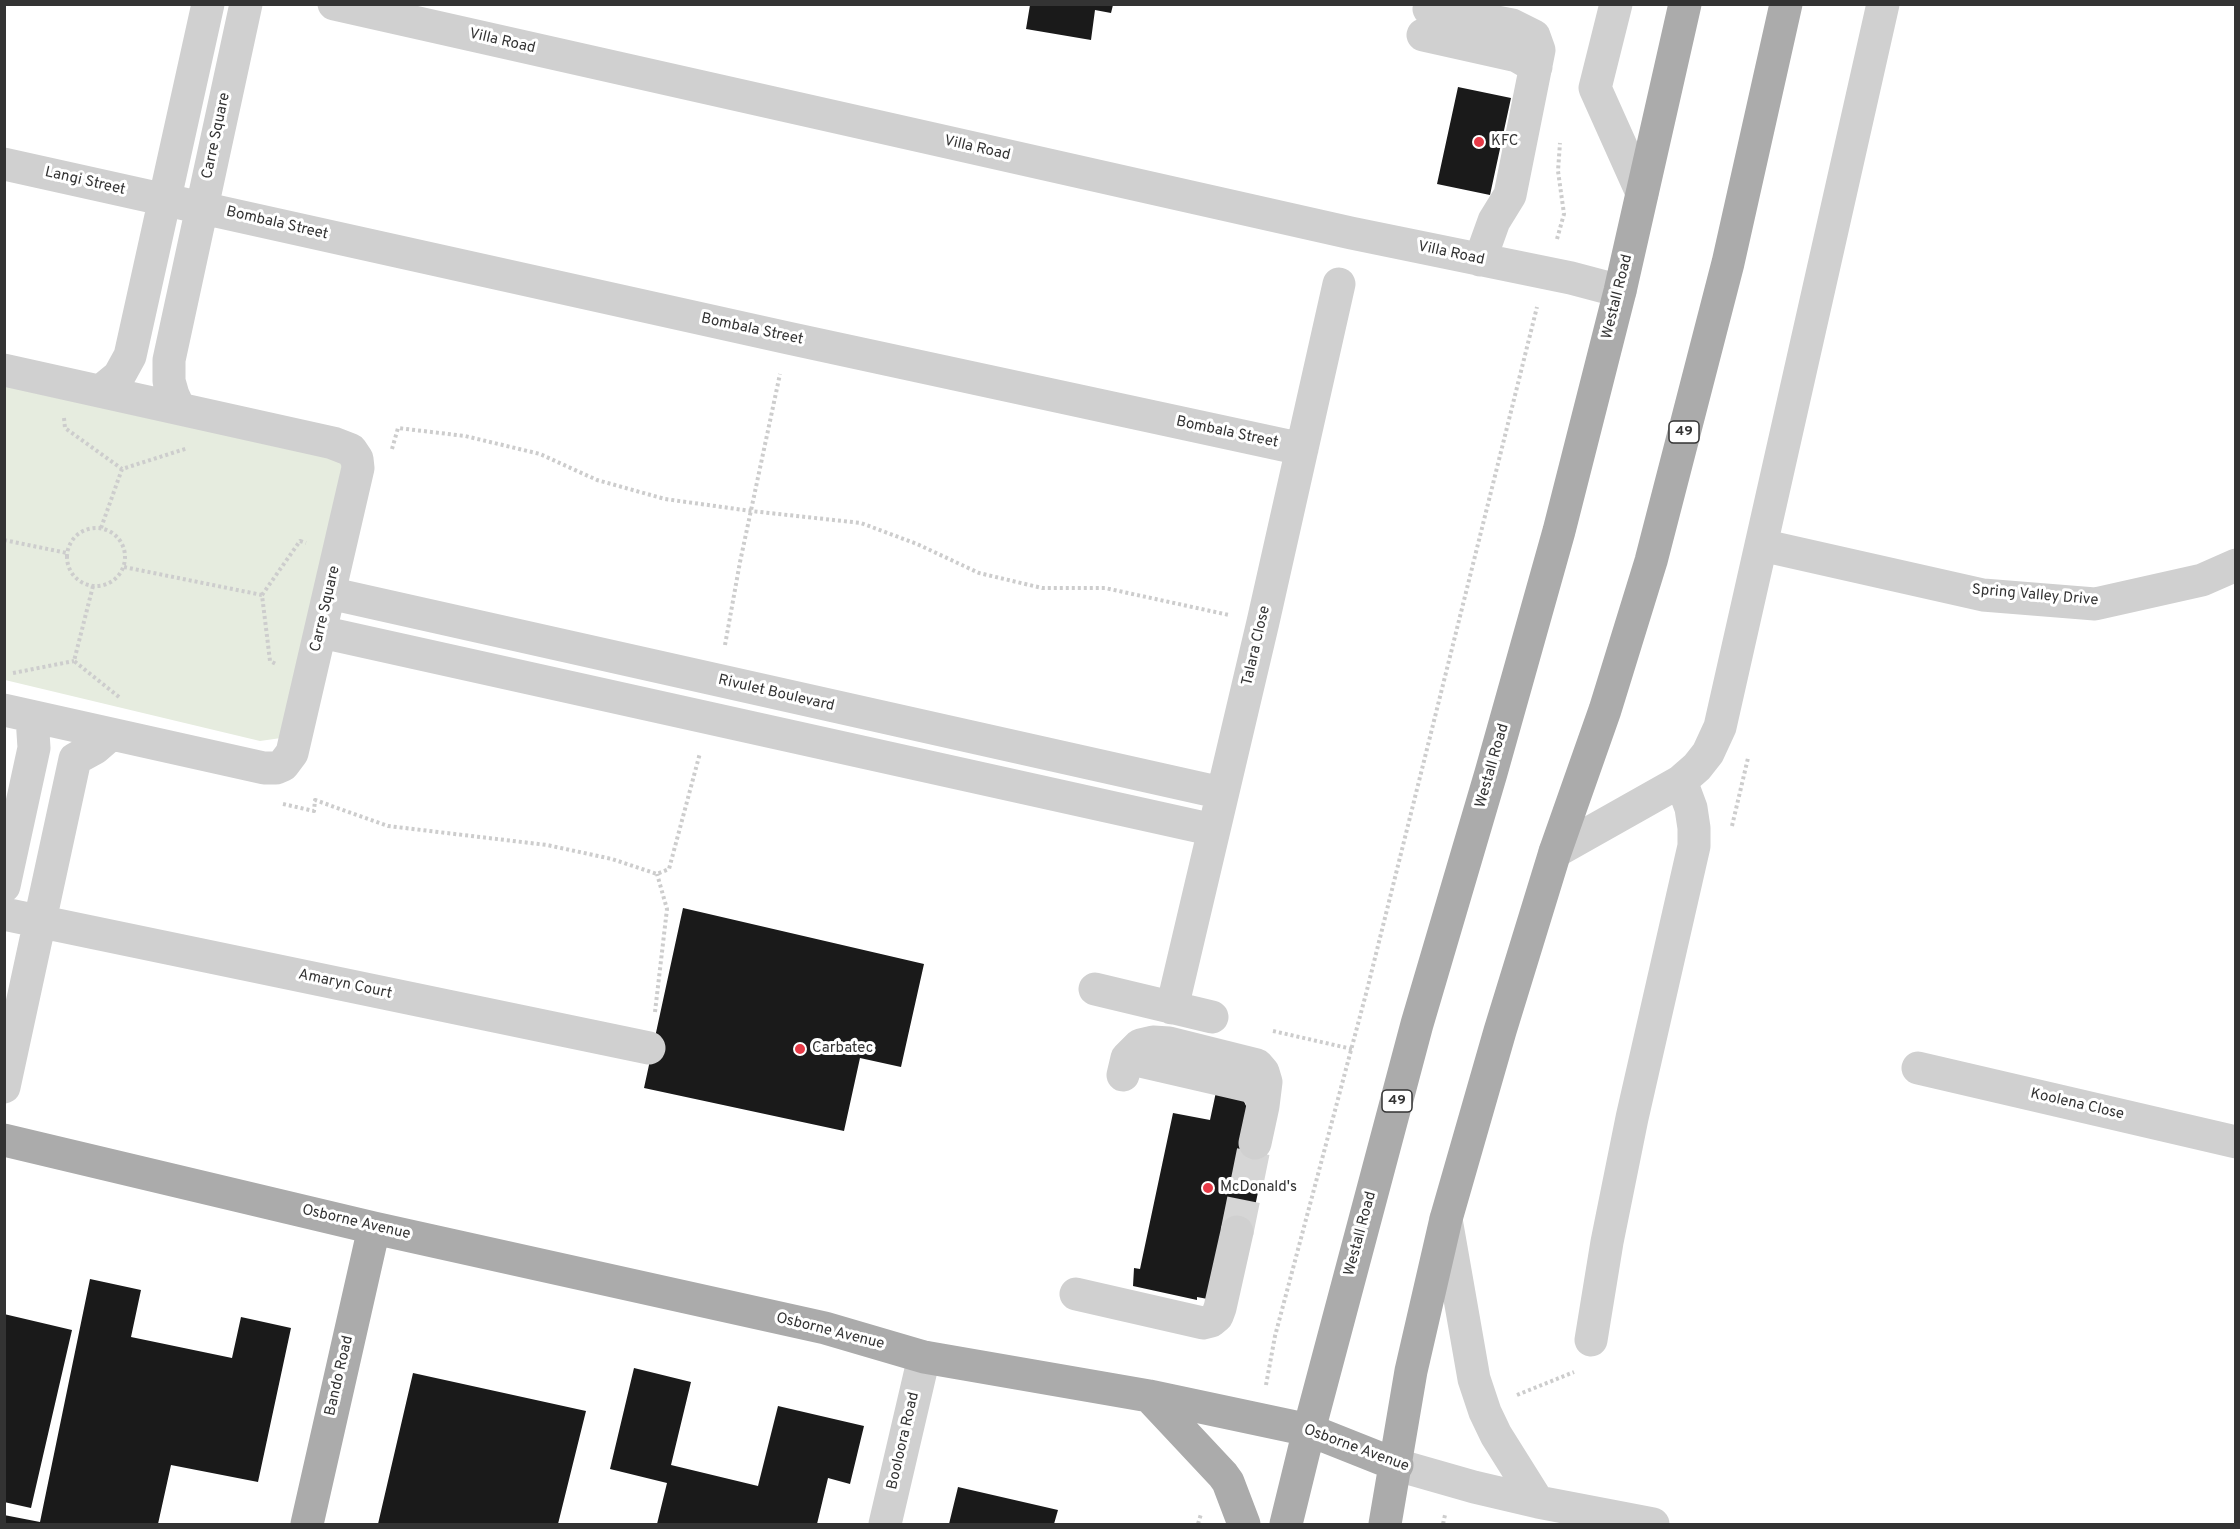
<!DOCTYPE html>
<style>
body{margin:0}
#map{position:relative;width:2240px;height:1529px;overflow:hidden;background:#fff;font-family:Overpass,sans-serif}
canvas{display:block}
.frame{position:absolute;inset:0;border:6px solid #333;pointer-events:none}
</style>
<div id="map">
<canvas width="2240" height="1529"></canvas>
<div class="frame"></div>
</div>
<script>
const context = document.querySelector('canvas').getContext('2d');
context.lineJoin = 'round';
function fillPath(path, color) { context.fillStyle = color; context.fill(path, 'evenodd'); }
const shape = rows => new Path2D(rows.map(r => 'M' + r).join(''));
function strokePath(path, color, width, dash) { context.strokeStyle = color; context.lineWidth = width; context.lineCap = dash ? 'butt' : 'round'; context.setLineDash(dash || []); context.stroke(path); }
function write(font, color, halo, rows, align = 'center') {
  context.font = font + ' Overpass,sans-serif'; context.lineWidth = 6; context.setLineDash([]); context.textBaseline = 'middle'; context.strokeStyle = halo; context.fillStyle = color; for (const [text, x, y, turn = 0] of rows) {
    context.save(); context.translate(x, y); context.rotate((+turn || 0) * Math.PI / 180); context.textAlign = isNaN(turn) ? turn : align; if (halo) context.strokeText(text, 0, 0); context.fillText(text, 0, 0); context.restore();
  }
}
fillPath(shape([
 [5,380,339,458,350,477,288,737,260,741,5,680]
]), '#e6ecdf');
fillPath(shape([
 [1030,5,1113,5,1111,13,1095,10,1091,40,1026,29],
 [1458,87,1511,98,1490,195,1437,184],
 [683,908,924,964,901,1067,860,1058,844,1131,644,1088],
 [1216,1092,1242,1098,1268,1146,1249,1234,1213,1300,1197,1297,1197,1300,1133,1286,1134,1268,1140,1269,1173,1113,1210,1120],
 [90,1279,141,1290,131,1337,232,1358,241,1317,291,1328,258,1482,171,1465,158,1524,4,1524,4,1515,40,1522],
 [4,1314,72,1330,31,1508,4,1502],
 [634,1368,691,1382,671,1465,758,1486,778,1406,864,1426,850,1484,828,1478,817,1524,657,1524,667,1483,610,1469],
 [413,1373,586,1411,558,1524,378,1524],
 [958,1487,1058,1510,1054,1524,949,1524]
]), '#1a1a1a');
strokePath(shape([
 [1237,1232,1255,1143]
]), '#d6d6d6', 33, [33, 16]);
strokePath(shape([
 [1557,239,1564,214,1558,171,1560,143],
 [64,418,65,428,122,469],
 [392,449,398,428,465,436,540,454,597,480,665,499,751,511,861,523,917,544,979,573,1042,588,1105,588,1229,615],
 '67 557a29 29 0 1 1 58 0a29 29 0 1 1-58 0Z',
 [101,528,122,469,188,448],
 [4,540,67,553],
 [124,567,262,595,270,661,276,664],
 [93,586,74,661,119,697],
 [262,595,300,541,306,543],
 [725,645,740,562,780,374],
 [13,673,74,661],
 [283,804,314,811,315,800,388,826,547,845,612,859,657,874,669,869,700,753],
 [1732,826,1748,758],
 [655,1012,667,909,657,874],
 [1273,1031,1352,1049],
 [1266,1385,1275,1336,1367,990,1537,307],
 [1517,1395,1574,1372],
 [1198,1524,1201,1514],
 [1443,1524,1445,1515]
]), '#cdcdcd', 4, [3, 3]);
strokePath(shape([
 [334,4,1351,233,1571,278,1620,291],
 [1616,4,1595,88,1642,193],
 [1429,9,1512,25,1534,36,1539,50,1510,195,1494,221,1480,260],
 [1423,35,1517,56,1536,67],
 [4,164,788,338,1302,449],
 [4,370,333,443,351,450,357,459,358,468,292,753,283,765,276,768,264,768,4,710],
 [102,390,119,376,130,356,208,4],
 [179,408,173,395,169,381,169,360,246,4],
 [1761,545,1983,595,2095,604,2202,580,2236,565],
 [329,593,1222,793],
 [321,632,1214,830],
 [1555,852,1681,781,1697,767,1708,753,1720,727,1883,4],
 [4,886,34,748,32,717],
 [4,914,649,1048],
 [1095,989,1212,1017],
 [1172,1008,1263,622,1339,284],
 [1127,1058,1253,1087,1260,1094,1263,1106,1255,1143],
 [1918,1068,2236,1142],
 [1123,1075,1127,1058,1140,1045,1153,1042,1169,1043,1257,1065,1263,1072,1266,1082,1263,1106],
 [4,1087,75,759,95,748,110,735],
 [1446,1219,1474,1379,1485,1412,1496,1435,1538,1502],
 [1076,1294,1203,1323,1211,1321,1217,1316,1220,1308,1237,1232],
 [1591,1340,1607,1242,1632,1118,1694,846,1694,828,1691,808,1681,781],
 [1397,1465,1474,1487,1538,1502,1653,1524],
 [885,1524,924,1357]
]), '#d0d0d0', 33);
strokePath(shape([
 [4,1140,374,1228,825,1328,924,1357,1149,1396,1309,1430,1397,1465],
 [1149,1396,1223,1475,1228,1482,1244,1524],
 [307,1524,374,1228],
 [1286,1524,1309,1430,1417,1024,1491,773,1559,531,1620,291,1685,4],
 [1385,1524,1411,1371,1446,1219,1500,1031,1555,852,1605,710,1651,561,1728,263,1786,4]
]), '#ababab', 33);
for (const [x, y, r, color] of [
 [1479,142,6,"#e63946"],
 [800,1049,6,"#e63946"],
 [1208,1188,6,"#e63946"]
]) { const dot = new Path2D(); dot.arc(x, y, r, 0, 2 * Math.PI); context.fillStyle = color; context.fill(dot); strokePath(dot, '#fff', 2); }
for (const [x, y, w] of [
 [1684,432,30],
 [1397,1101,30]
]) { const box = new Path2D(); box.roundRect(x - w / 2, y - 11, w, 22, 4.5); context.fillStyle = '#fff'; context.fill(box); strokePath(box, '#333', 1.5); }
write('bold 14px', '#333', null, [
 ["49",1684,432],
 ["49",1397,1101]
]);
write('15px', '#333', '#fff', [
 ["Villa Road",502,42,13],
 ["Carre Square",217,136,-78],
 ["Villa Road",977,149,13],
 ["Langi Street",85,182,13],
 ["Bombala Street",277,224,13],
 ["Villa Road",1451,254,12],
 ["Westall Road",1618,297,-76],
 ["Bombala Street",752,330,12],
 ["Bombala Street",1227,433,12],
 ["Spring Valley Drive",2035,596,5],
 ["Carre Square",326,609,-77],
 ["Talara Close",1257,646,-77],
 ["Rivulet Boulevard",776,694,13],
 ["Westall Road",1493,766,-74],
 ["Amaryn Court",345,985,12],
 ["Koolena Close",2077,1105,13],
 ["Osborne Avenue",356,1223,13],
 ["Westall Road",1361,1234,-75],
 ["Osborne Avenue",830,1332,14],
 ["Bando Road",340,1376,-77],
 ["Booloora Road",904,1441,-77],
 ["Osborne Avenue",1356,1449,20]
]);
write('15px', '#333', '#fff', [
 ["KFC",1491,142],
 ["Carbatec",812,1049],
 ["McDonald's",1220,1188]
], 'left');
</script>
